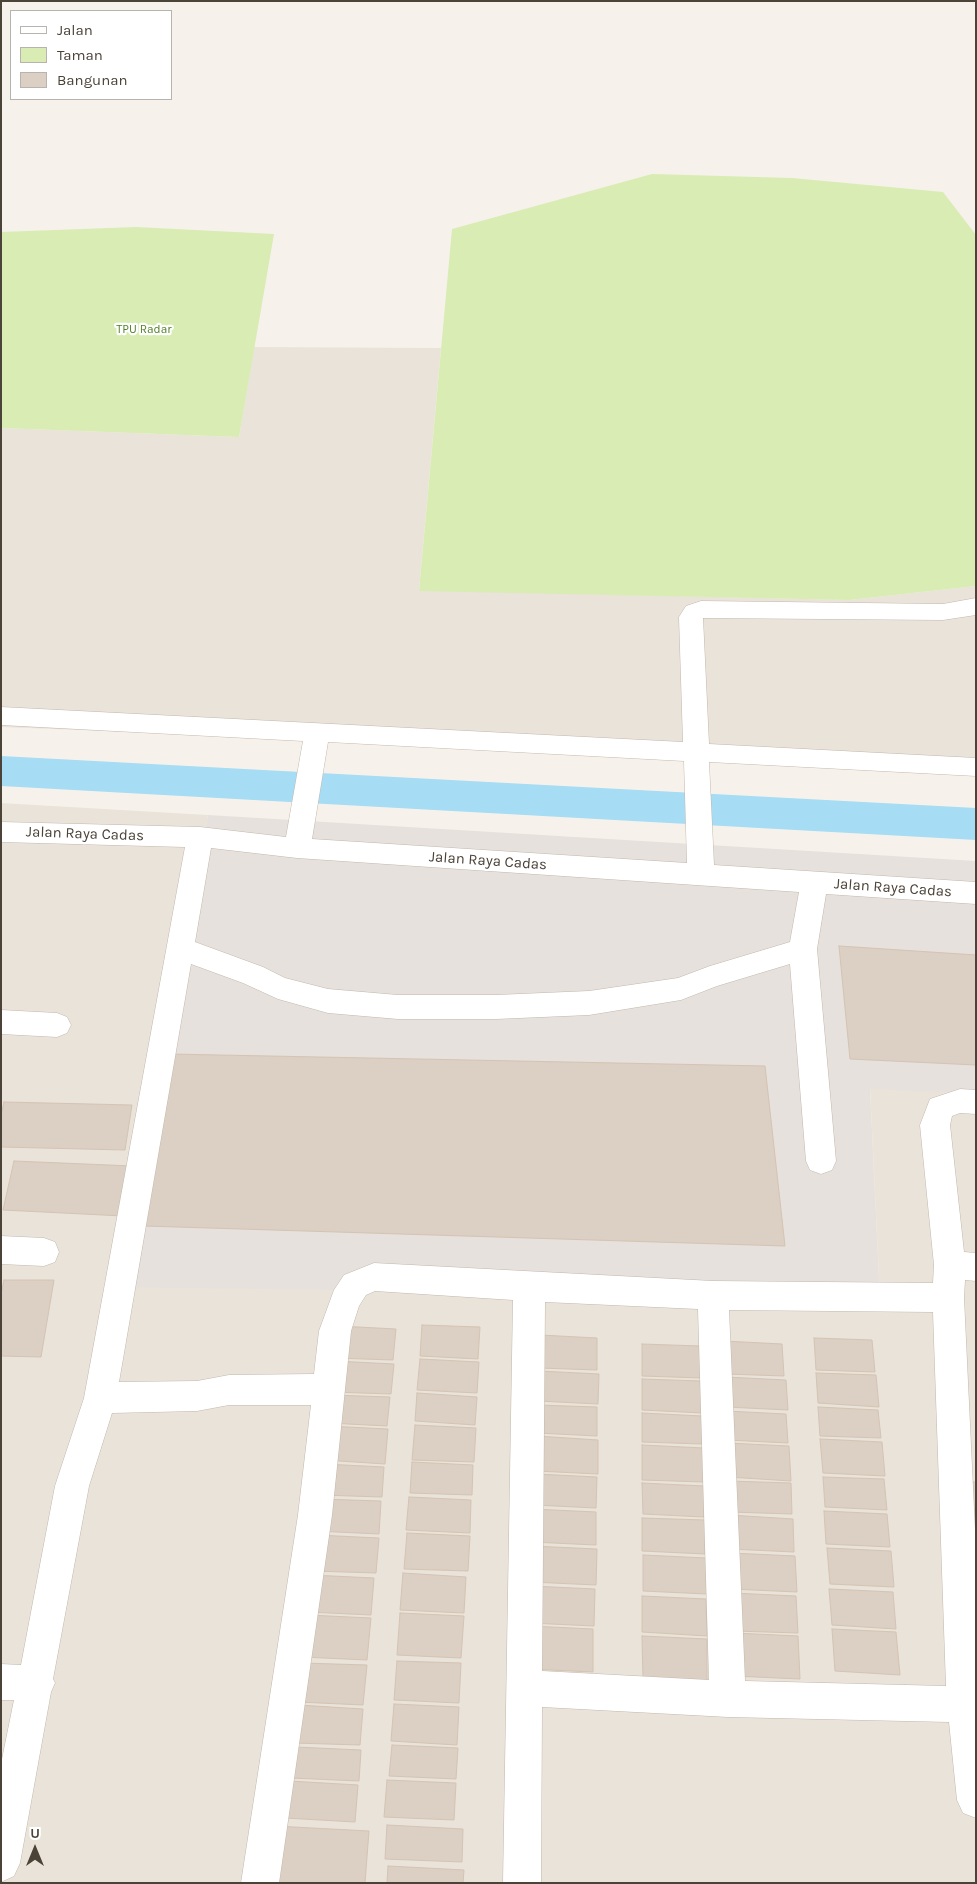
<!DOCTYPE html>
<style>
body{margin:0}
#map{position:relative;width:977px;height:1884px;overflow:hidden;background:#f6f2eb;font-family:Karla,sans-serif}
canvas{display:block}
.frame{position:absolute;inset:0;border:2px solid #4b4238;pointer-events:none}
.legend{position:absolute;left:10px;top:10px;width:162px;height:90px;box-sizing:border-box;background:#fff;border:1px solid #b7b3af;margin:0;padding:6px 9px;list-style:none;font-size:15px;color:#4b4238}
.legend li{display:flex;align-items:center;gap:10px;height:25px}
.legend b{width:25px;border:1px solid #b7b3af}
.north{position:absolute;left:10px;top:1824px;width:50px;height:50px;-webkit-text-stroke:4px #fff;paint-order:stroke;rotate:0deg;font-size:14px;font-weight:700;line-height:20px;text-align:center;color:#4b4238}
.north::after{content:'';display:block;margin:auto;width:18px;height:22px;background:#4b4238;clip-path:polygon(50% 0,100% 100%,50% 72%,0 100%)}
</style>
<div id="map">
<canvas width="977" height="1884"></canvas>
<div class="frame"></div>
<ul class="legend">
<li><b style="height:6px;background:#fff"></b>Jalan</li>
<li><b style="height:14px;background:#d8ecb3"></b>Taman</li>
<li><b style="height:14px;background:#dccfc3"></b>Bangunan</li>
</ul>
<div class="north">U</div>
</div>
<script>
const context = document.querySelector('canvas').getContext('2d');
context.lineJoin = 'round';
function fillPath(path, color) { context.fillStyle = color; context.fill(path, 'evenodd'); }
const shape = rows => new Path2D(rows.map(r => 'M' + r).join(''));
function strokePath(path, color, width, dash) { context.strokeStyle = color; context.lineWidth = width; context.lineCap = dash ? 'butt' : 'round'; context.setLineDash(dash || []); context.stroke(path); }
function write(font, color, halo, rows, align = 'center') {
  context.font = font + ' Karla,sans-serif'; context.lineWidth = 4.5; context.setLineDash([]); context.textBaseline = 'middle'; context.strokeStyle = halo; context.fillStyle = color; for (const [text, x, y, turn = 0] of rows) {
    context.save(); context.translate(x, y); context.rotate((+turn || 0) * Math.PI / 180); context.textAlign = isNaN(turn) ? turn : align; if (halo) context.strokeText(text, 0, 0); context.fillText(text, 0, 0); context.restore();
  }
}
fillPath(shape([
 [254,347,441,348,419,590,849,600,976,586,976,764,1,727,1,428,239,437],
 [1,803,208,815,121,1286,880,1298,870,1088,976,1094,976,1883,1,1883]
]), '#eae3d9');
fillPath(shape([
 [208,815,976,861,976,1094,870,1089,880,1298,121,1287]
]), '#e6e1dc');
fillPath(shape([
 [652,174,792,178,943,192,976,235,976,586,849,600,419,591,452,229],
 [136,227,274,234,239,437,1,428,1,232]
]), '#d8ecb3');
fillPath(shape([
 [1,756,976,808,976,840,1,786,1,756]
]), '#a6dcf4');
const building = shape([
 [839,946,976,955,976,1065,850,1059,839,946],
 [169,1054,765,1066,785,1246,145,1226,169,1054],
 [4,1102,132,1105,125,1150,1,1147,1,1115,4,1102],
 [14,1161,132,1166,123,1216,3,1210,14,1161],
 [4,1280,54,1280,41,1357,1,1356,1,1294,4,1280],
 [422,1325,480,1327,478,1359,420,1356,422,1325],
 [338,1326,396,1329,393,1360,334,1358,338,1326],
 [540,1335,597,1338,597,1370,539,1368,540,1335],
 [814,1338,872,1340,875,1372,816,1370,814,1338],
 [724,1341,782,1344,784,1376,725,1374,724,1341],
 [642,1344,700,1346,701,1378,642,1376,642,1344],
 [420,1359,479,1362,477,1393,417,1390,420,1359],
 [334,1361,394,1364,391,1394,331,1392,334,1361],
 [539,1371,599,1374,598,1404,538,1401,539,1371],
 [816,1373,876,1375,879,1407,818,1403,816,1373],
 [725,1377,786,1380,788,1410,726,1407,725,1377],
 [642,1379,702,1381,703,1413,642,1410,642,1379],
 [417,1393,477,1397,475,1425,415,1421,417,1393],
 [331,1395,390,1397,387,1426,328,1423,331,1395],
 [537,1405,597,1407,597,1436,537,1433,537,1405],
 [818,1407,878,1410,881,1438,820,1436,818,1407],
 [726,1411,786,1414,788,1443,727,1440,726,1411],
 [642,1413,702,1416,702,1444,642,1442,642,1413],
 [415,1425,476,1428,474,1462,412,1460,415,1425],
 [327,1426,388,1429,385,1464,324,1460,327,1426],
 [537,1436,598,1440,598,1474,536,1471,537,1436],
 [820,1439,882,1442,885,1476,823,1473,820,1439],
 [727,1443,789,1446,791,1481,728,1477,727,1443],
 [642,1445,704,1448,704,1482,642,1480,642,1445],
 [412,1462,473,1465,472,1495,410,1493,412,1462],
 [324,1464,384,1467,382,1497,320,1495,324,1464],
 [536,1474,597,1477,596,1508,534,1505,536,1474],
 [823,1477,884,1479,887,1510,825,1507,823,1477],
 [729,1481,791,1483,792,1514,730,1512,729,1481],
 [970,1482,976,1482,976,1524,970,1482],
 [642,1483,704,1486,704,1517,643,1514,642,1483],
 [409,1497,471,1500,470,1533,406,1530,409,1497],
 [319,1499,381,1501,379,1534,316,1531,319,1499],
 [533,1509,596,1512,596,1545,532,1542,533,1509],
 [824,1511,887,1514,890,1547,826,1544,824,1511],
 [729,1515,793,1519,794,1552,730,1549,729,1515],
 [642,1518,705,1520,705,1554,642,1551,642,1518],
 [407,1533,470,1536,468,1571,404,1569,407,1533],
 [316,1535,379,1538,376,1573,313,1571,316,1535],
 [532,1546,597,1549,596,1585,531,1582,532,1546],
 [827,1548,891,1551,894,1587,830,1584,827,1548],
 [731,1553,795,1556,797,1592,732,1589,731,1553],
 [643,1555,706,1558,707,1594,643,1591,643,1555],
 [403,1573,466,1577,464,1613,400,1610,403,1573],
 [311,1575,374,1578,371,1615,308,1612,311,1575],
 [531,1586,595,1589,594,1626,530,1623,531,1586],
 [829,1589,893,1592,896,1629,832,1625,829,1589],
 [732,1593,796,1596,798,1633,734,1631,732,1593],
 [642,1596,706,1599,707,1636,642,1632,642,1596],
 [400,1613,464,1616,461,1658,397,1655,400,1613],
 [307,1615,371,1618,367,1660,303,1657,307,1615],
 [530,1626,593,1629,593,1672,529,1669,530,1626],
 [832,1629,896,1632,900,1675,835,1671,832,1629],
 [734,1633,798,1636,800,1679,734,1676,734,1633],
 [642,1636,707,1639,707,1682,643,1678,642,1636],
 [397,1661,461,1663,459,1703,394,1700,397,1661],
 [302,1663,367,1665,363,1705,298,1702,302,1663],
 [394,1704,459,1707,457,1745,391,1741,394,1704],
 [298,1705,363,1709,360,1745,294,1743,298,1705],
 [392,1745,458,1748,456,1779,389,1776,392,1745],
 [295,1747,361,1750,359,1781,291,1778,295,1747],
 [387,1780,456,1783,454,1820,384,1817,387,1780],
 [289,1781,358,1785,355,1822,285,1818,289,1781],
 [387,1825,463,1829,462,1862,385,1859,387,1825],
 [274,1826,369,1831,365,1883,268,1883,274,1826],
 [388,1866,464,1870,463,1883,387,1883,388,1866]
]);
fillPath(building, '#dccfc3');
strokePath(building, '#d4c4b3', 1);
const minor = shape([
 [976,598,976,615,943,620,703,618,709,744,976,758,976,776,709,762,714,865,976,882,976,904,826,894,817,949,836,1161,832,1170,821,1174,810,1170,806,1161,790,964,717,986,681,1000,589,1015,496,1019,398,1019,328,1013,278,999,243,983,191,964,119,1382,197,1381,229,1375,314,1374,319,1331,334,1290,344,1275,374,1263,713,1281,933,1283,934,1265,920,1125,930,1099,960,1089,976,1090,976,1114,960,1113,952,1116,950,1125,964,1252,976,1253,976,1281,965,1280,964,1298,976,1551,976,1818,963,1813,957,1800,949,1722,728,1717,542,1707,541,1883,503,1883,513,1300,375,1291,366,1295,359,1306,351,1331,332,1515,279,1883,241,1883,298,1515,311,1405,229,1405,197,1411,112,1413,89,1486,53,1679,55,1683,51,1692,20,1863,14,1876,1,1882,1,1764,14,1700,1,1700,1,1664,21,1665,55,1486,84,1398,185,847,1,842,1,822,200,827,286,837,303,741,1,725,1,707,683,742,679,617,686,606,701,601,943,604,976,598],
 [328,742,684,761,687,863,312,839,328,742],
 [211,848,297,858,799,892,790,942,710,966,678,978,589,991,496,995,398,995,328,989,285,978,263,967,195,942,211,848],
 [545,1302,698,1309,709,1680,542,1671,545,1302],
 [729,1310,933,1312,946,1686,745,1681,729,1310],
 [1,1010,57,1013,67,1017,71,1025,67,1033,57,1037,1,1034,1,1010],
 [1,1236,44,1238,55,1242,59,1252,55,1262,44,1266,1,1264,1,1236]
]);
strokePath(minor, '#c3b9ad', 1);
fillPath(minor, '#fff');
write('12px', '#528127', '#fff', [
 ["TPU Radar",144,330]
]);
write('15px', '#4b4238', '#fff', [
 ["Jalan Raya Cadas",85,834,2],
 ["Jalan Raya Cadas",488,861,4],
 ["Jalan Raya Cadas",893,888,4]
]);
</script>
